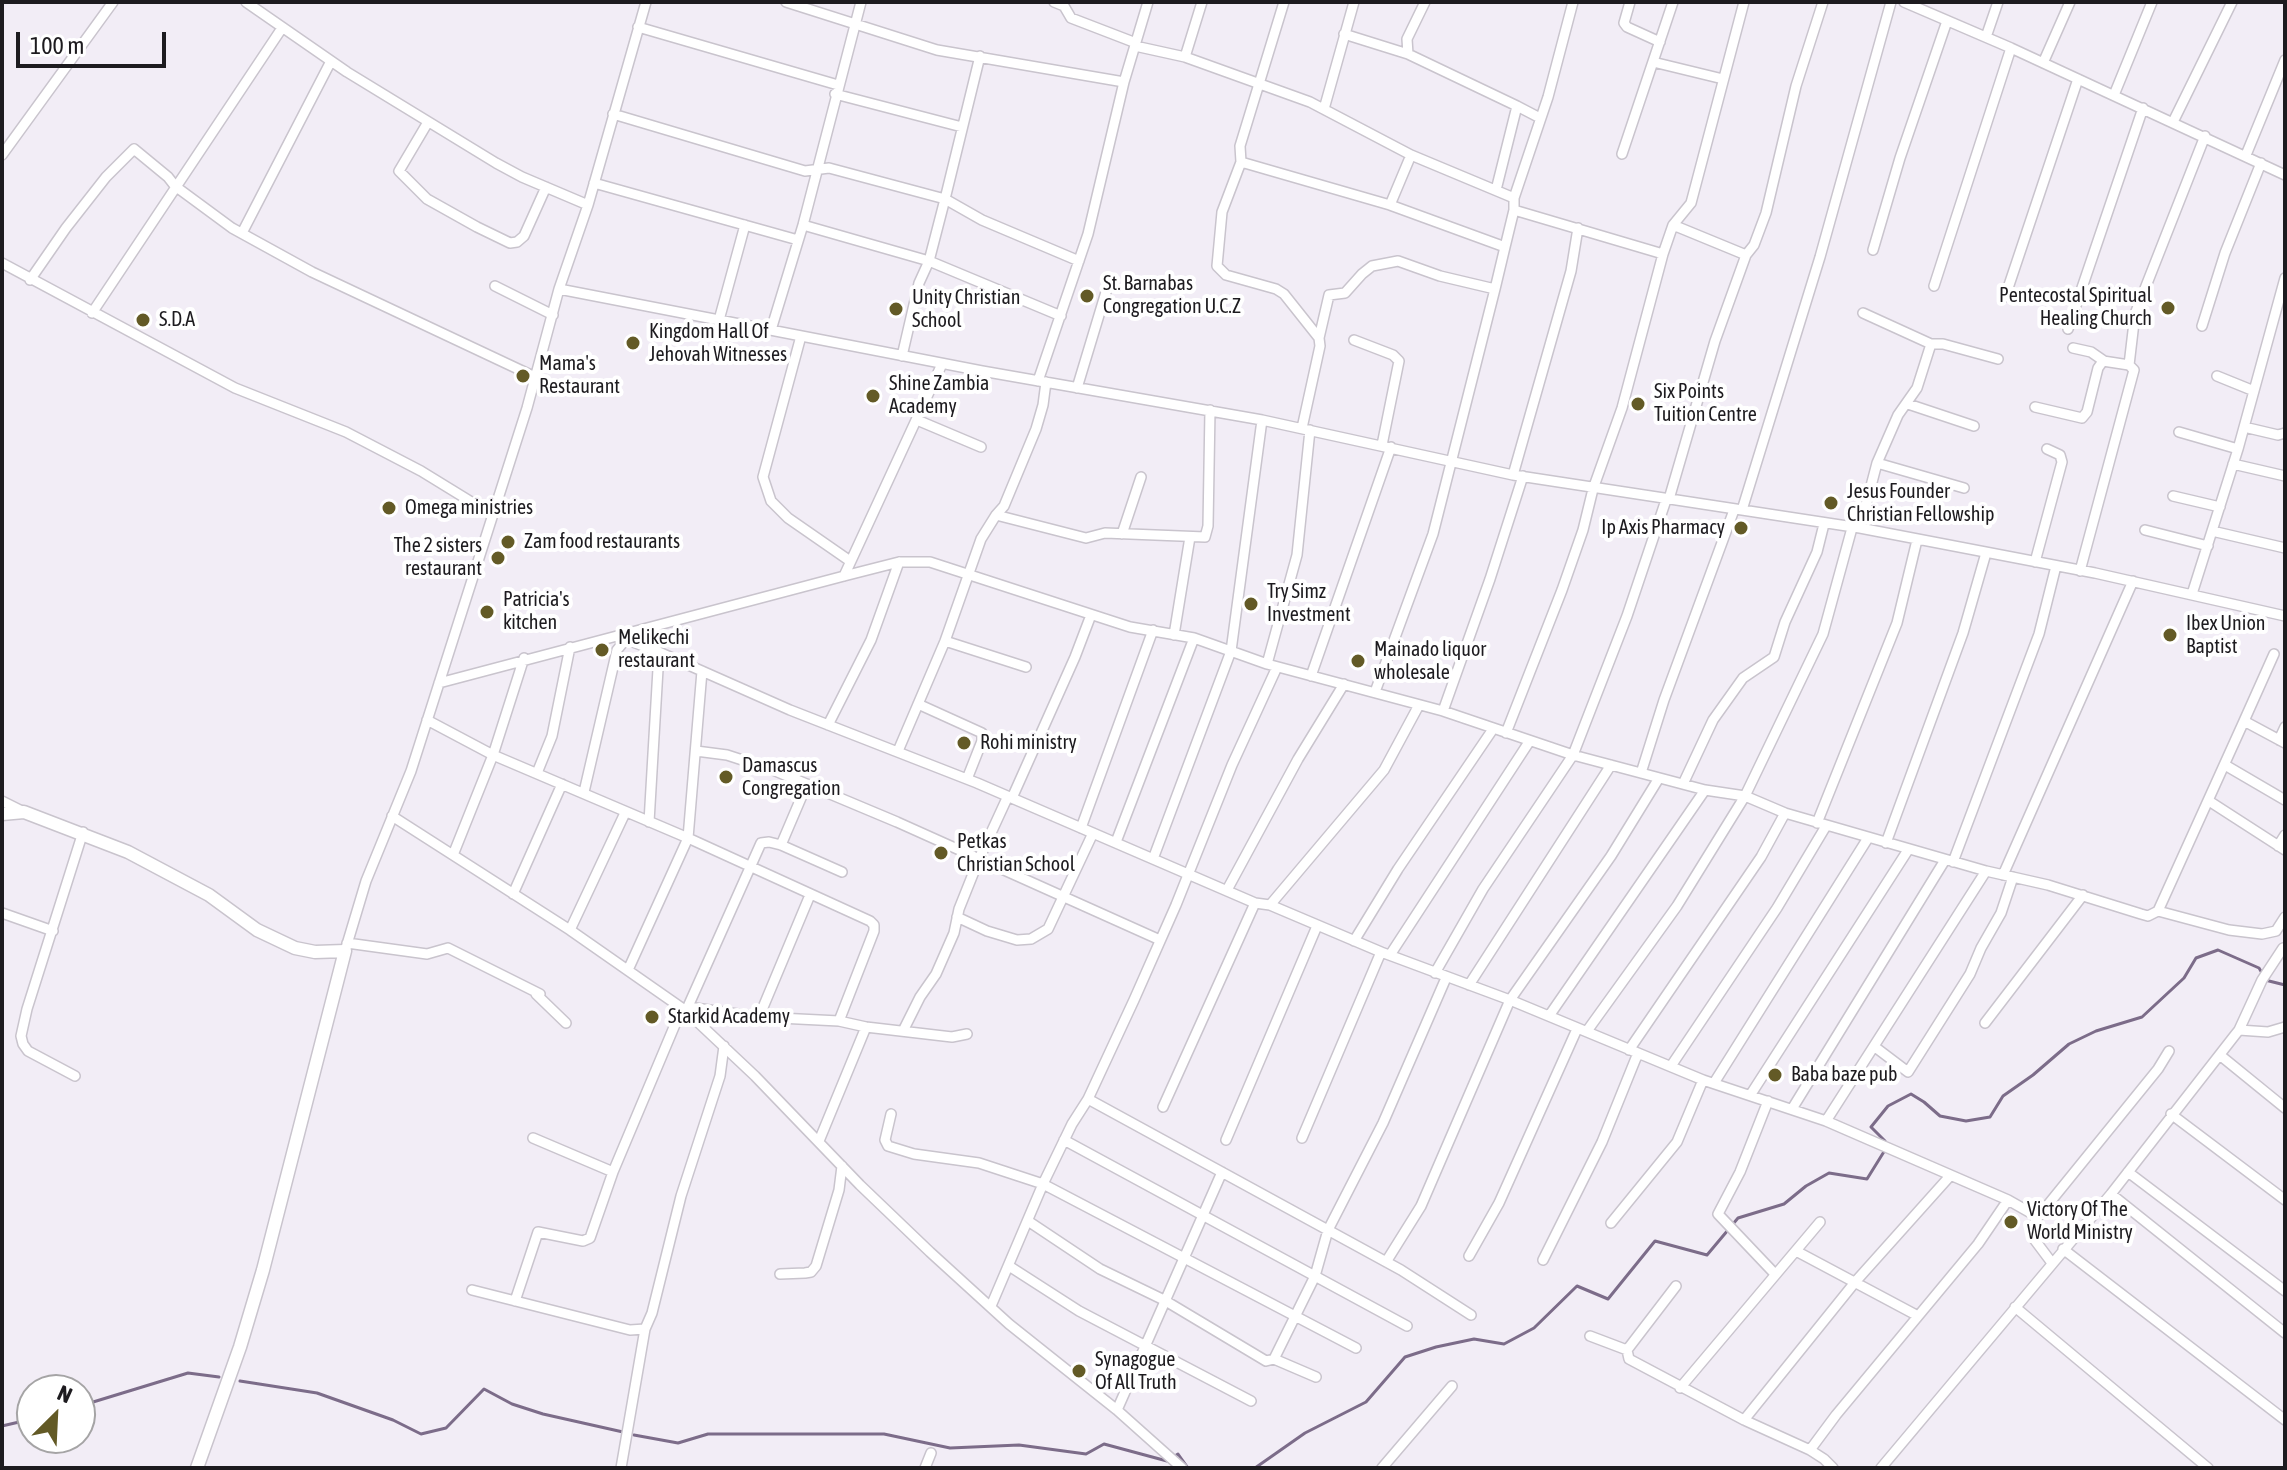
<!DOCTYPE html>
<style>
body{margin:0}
#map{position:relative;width:2287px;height:1470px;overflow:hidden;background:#f2edf6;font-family:"Asap Condensed",sans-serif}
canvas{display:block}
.frame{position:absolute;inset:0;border:4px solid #1d1b1f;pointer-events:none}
.north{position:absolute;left:16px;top:1374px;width:80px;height:80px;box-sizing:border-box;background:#fff;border:2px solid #a5a4a5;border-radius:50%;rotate:24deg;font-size:22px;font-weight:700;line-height:32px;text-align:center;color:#1d1b1f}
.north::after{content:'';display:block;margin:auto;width:28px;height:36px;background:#635a26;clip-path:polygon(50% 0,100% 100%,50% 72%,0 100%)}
.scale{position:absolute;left:16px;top:32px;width:150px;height:36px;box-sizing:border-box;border:4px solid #1d1b1f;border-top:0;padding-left:10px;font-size:24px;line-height:28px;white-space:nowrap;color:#1d1b1f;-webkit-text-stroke:6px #fff;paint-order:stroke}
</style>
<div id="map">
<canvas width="2287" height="1470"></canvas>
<div class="frame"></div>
<div class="north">N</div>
<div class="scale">100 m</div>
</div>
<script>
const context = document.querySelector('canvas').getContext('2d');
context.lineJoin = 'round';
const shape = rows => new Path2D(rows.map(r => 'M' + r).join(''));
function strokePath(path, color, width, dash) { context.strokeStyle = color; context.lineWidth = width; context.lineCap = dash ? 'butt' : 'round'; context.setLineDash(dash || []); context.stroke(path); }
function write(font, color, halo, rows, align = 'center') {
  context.font = font + ' "Asap Condensed",sans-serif'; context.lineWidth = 8; context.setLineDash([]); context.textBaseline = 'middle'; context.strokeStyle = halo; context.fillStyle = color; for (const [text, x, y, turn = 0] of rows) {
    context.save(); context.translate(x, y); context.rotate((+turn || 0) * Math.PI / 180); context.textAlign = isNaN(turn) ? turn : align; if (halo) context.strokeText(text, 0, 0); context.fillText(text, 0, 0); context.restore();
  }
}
strokePath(shape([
 [2265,980,2285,985],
 [1733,1224,1738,1218,1784,1204,1806,1186,1829,1173,1867,1179,1885,1150,1885,1141,1871,1127,1888,1106,1911,1094,1924,1102,1940,1116,1966,1121,1990,1117,2003,1096,2033,1075,2069,1044,2096,1031,2142,1017,2184,978,2196,958,2218,950,2259,968,2262,973],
 [240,1381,317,1393,393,1420,421,1434,446,1428,484,1389,512,1404,543,1414,623,1432],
 [80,1406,188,1373,219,1377],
 [2,1426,32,1419],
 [634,1435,678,1443,708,1434,884,1434,950,1448,1019,1445,1086,1454,1104,1444,1167,1461,1178,1454,1188,1468],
 [1255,1468,1305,1433,1366,1402,1405,1357,1436,1347,1474,1339,1504,1344,1534,1328,1577,1286,1608,1299,1655,1241,1707,1255,1728,1230]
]), '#7c6c89', 3);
const minor = shape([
 [246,2,347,72,496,163,522,177,588,205],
 [786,2,937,50,1124,82],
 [1054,2,1064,6,1071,18,1136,43],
 [1425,2,1407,39,1408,54,1517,106,1496,190],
 [1630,2,1624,23,1627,27,1660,42],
 [1904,2,2011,48,2285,175],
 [638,27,838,85],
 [1344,34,1408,54],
 [1986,37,1998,2],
 [1135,46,1185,57,1310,102,1411,155,1514,198],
 [1185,57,1202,2],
 [1653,62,1723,79],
 [2043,63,2070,2],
 [835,94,962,127],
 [2114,95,2152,2],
 [1517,106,1540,118],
 [1324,109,1354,2],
 [613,114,805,171,829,168,945,199,982,220,1079,261],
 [428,122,399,171,427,199,477,227,510,243,517,242,524,236,546,187],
 [2173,122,2232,2],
 [1622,154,1673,2],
 [2,155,113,2],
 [2246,155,2285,60],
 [1241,162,1240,146,1284,2],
 [594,183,798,240],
 [1390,205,1411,155],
 [803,225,929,261,1061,316],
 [1673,225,1746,255],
 [242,233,331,61],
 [1873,250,1900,158,1947,21],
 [1663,254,1673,225,1691,203,1744,2],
 [2,263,235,388,346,432,421,471,491,514],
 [30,280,66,228,106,177,134,149,168,177,175,186,232,228,312,272,533,376],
 [495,286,553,315],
 [1934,286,2011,48],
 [559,289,982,371,1262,420,1513,475,1860,528,2095,573,2285,616],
 [2005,297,2078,79],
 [92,313,282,28],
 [1863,313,1931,344],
 [719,320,745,225],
 [2202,326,2225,253,2261,163],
 [2068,329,2143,108],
 [771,330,803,225,861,2],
 [801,336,763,477,771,501,788,518,850,561],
 [1319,338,1329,295,1345,293,1362,274,1372,266,1398,261,1440,276,1495,289,1505,247],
 [1354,340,1393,355,1399,361,1382,445],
 [2073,348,2091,352,2104,361],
 [902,356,919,283,929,261,945,199,980,56],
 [2129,365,2135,314,2205,136],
 [2217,376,2254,391],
 [1038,381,1088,234,1124,82,1148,2],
 [1077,388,1106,292],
 [1908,404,1974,426],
 [2035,407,2082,418,2087,412,2098,368,2103,361,2129,365,2134,370,2080,571],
 [917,420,981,447],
 [2244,427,2278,435,2285,433],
 [1302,428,1320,346,1319,338,1284,294,1276,289,1226,275,1217,266,1222,212,1241,162,1390,205,1505,247,1514,210,1514,198,1548,97,1573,2],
 [2179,432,2238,449],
 [1877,463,1964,488],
 [2233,464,2285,476],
 [1513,475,1571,271,1578,228],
 [2173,496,2220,507],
 [1669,499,1715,341,1746,255,1754,245,1766,213,1796,86,1823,2],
 [1742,510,1820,257,1891,2],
 [996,515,1086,538,1105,533,1205,537,1208,526,1210,410],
 [1860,528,1877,463,1898,415,1917,388,1931,344,1943,344,1998,359],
 [2145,530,2208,546],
 [2212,531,2285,548],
 [1122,534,1141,477],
 [2035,562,2062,462,2060,455,2047,449],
 [844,576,942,364],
 [2192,594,2238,449,2285,278],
 [1174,635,1190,537],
 [617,636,659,652,790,710,977,783,1255,903,1270,905,1381,952,1510,1000,1703,1080,1826,1121,2008,1200,2038,1217,2034,1224,2034,1239,2052,1263],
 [945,641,1026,667],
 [1267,664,1297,555,1310,430],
 [1311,676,1391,447],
 [439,683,844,576,899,562,930,562,1130,627,1194,638,1267,664,1443,711,1573,755,1705,790,1745,796,1785,813,1986,871,2048,885,2141,914,2148,916,2158,911,2229,930,2262,934,2276,931,2285,917],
 [1375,692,1433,534,1495,289],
 [918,704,982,733,982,741,967,779],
 [1443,711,1490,579,1523,476],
 [427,720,493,755,688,838,870,921,874,925,874,931,839,1021],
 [2244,721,2274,654],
 [828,725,871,640,899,562],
 [1506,733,1562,590,1583,530,1593,489,1622,408,1663,254,1514,210],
 [2279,740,2285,727],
 [696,751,727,755,773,770,897,822,1160,940],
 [898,751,945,641,981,539,996,515,1004,506,1036,429,1043,405,1046,382],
 [2225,765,2285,800],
 [537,773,552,736,570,647],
 [1641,773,1664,700,1734,510],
 [1683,784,1713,720,1743,678,1774,657,1785,622,1817,552,1824,524],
 [584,792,617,650,626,639],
 [1012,798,1075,657,1091,615],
 [2,801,24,812],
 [2209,801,2285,850],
 [392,816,570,930,686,1011,755,1076,860,1185,930,1252,1009,1324,1117,1410,1182,1468],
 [649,822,659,652],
 [1817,823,1897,623,1917,540],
 [1081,828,1153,630],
 [1116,842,1194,638],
 [1886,843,1963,633,1986,553],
 [781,845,807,784],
 [2278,846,2285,835],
 [453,855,493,755,524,658],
 [1153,859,1231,651,1262,420],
 [1953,862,2039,634,2056,566],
 [2003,875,2133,581],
 [1227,890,1298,759,1344,684],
 [513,894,562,784],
 [1270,905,1384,770,1419,705],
 [2158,911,2244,721,2285,743],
 [2,913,53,931],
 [957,917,987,931,1017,940,1031,939,1048,929,1093,833],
 [570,930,625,813],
 [1354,941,1398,869,1493,729],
 [347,943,427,954,448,948,540,994],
 [345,951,366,881,411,771,527,408,559,289,588,205,646,2],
 [1390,955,1529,742],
 [628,970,688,838,702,671],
 [1435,973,1483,889,1573,755,1627,616,1666,500],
 [1469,985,1611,765],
 [536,994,566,1023],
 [688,1007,759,1017,839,1021,866,1027,952,1037,967,1034],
 [686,1011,761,843,769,842,781,845,842,872],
 [1549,1016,1705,790],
 [759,1017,810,895],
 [1985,1023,2083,895],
 [2239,1030,2262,980,2283,948],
 [903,1031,920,997,936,974,954,933,959,909,979,859,1008,796],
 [1587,1031,1677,906,1745,796,1823,634,1852,528],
 [1875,1047,1908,1072,1970,974,1981,948,2001,913,2013,877],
 [1629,1050,1761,857,1785,813],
 [2221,1056,2285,1108],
 [1671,1066,1777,908,1826,826],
 [75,1076,28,1051,23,1044,21,1036,27,1009,83,832],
 [1714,1083,1868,838],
 [1751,1094,1908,850],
 [1088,1099,1401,1270,1471,1315],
 [1768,1101,1740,1172,1718,1214,1775,1274],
 [1163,1107,1255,903],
 [1792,1109,1945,860],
 [891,1114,885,1140,888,1146,914,1154,979,1163,1043,1184,1356,1348],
 [2171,1114,2285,1200],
 [1826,1121,1986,871],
 [533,1138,613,1172],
 [1302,1138,1381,952],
 [1064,1140,1407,1326],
 [1226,1140,1317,926],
 [819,1141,866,1027],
 [2128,1172,2285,1291],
 [2111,1194,2285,1333],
 [2038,1217,2158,1069,2169,1051],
 [1028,1221,1100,1269,1164,1300,1266,1361,1274,1359,1315,1276,1328,1230,1383,1123,1446,978],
 [1611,1223,1677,1142,1703,1080],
 [2063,1249,2285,1420],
 [1796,1251,1918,1316],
 [1469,1256,1499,1203,1577,1029],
 [1543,1260,1602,1142,1638,1053],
 [1386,1262,1421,1206,1510,1000,1611,856,1659,778],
 [1009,1266,1079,1311,1251,1401],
 [780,1274,805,1273,811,1272,816,1266,839,1190,842,1166],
 [1676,1286,1627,1350,1629,1359,1744,1420,1810,1450,1824,1459,1833,1468],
 [472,1290,630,1330,645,1329,652,1313,681,1196,720,1076,724,1046],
 [515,1301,538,1232,583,1241,590,1238,613,1172,682,1008],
 [991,1306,1043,1184,1072,1124,1088,1099,1134,1000,1176,905,1232,765,1277,667],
 [2015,1307,2208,1468],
 [1590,1336,1627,1350],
 [1274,1359,1316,1377],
 [1680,1388,1820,1222],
 [1117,1410,1222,1172],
 [1744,1420,1856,1281,1950,1176],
 [1810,1450,1836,1415,1978,1244,2008,1200],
 [621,1468,645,1329],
 [925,1468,931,1453],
 [1382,1468,1452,1386],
 [1881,1468,2111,1194,2235,1035,2239,1030,2268,1032,2285,1027]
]);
const tertiary = shape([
 [2,814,24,812,128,852,209,895,257,930,295,948,315,952,345,951,263,1270,240,1347,197,1468]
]);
strokePath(minor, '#c9c4cd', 12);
strokePath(tertiary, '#c9c4cd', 15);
strokePath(minor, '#fff', 9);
strokePath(tertiary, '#fff', 12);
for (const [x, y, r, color] of [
 [1087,296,8,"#635a26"],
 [2168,308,8,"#635a26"],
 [896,309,8,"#635a26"],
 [143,320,8,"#635a26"],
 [633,343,8,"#635a26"],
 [523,376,8,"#635a26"],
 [873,396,8,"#635a26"],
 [1638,404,8,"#635a26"],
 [1831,503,8,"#635a26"],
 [389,508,8,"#635a26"],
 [1741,528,8,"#635a26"],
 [508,542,8,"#635a26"],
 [498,558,8,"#635a26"],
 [1251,604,8,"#635a26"],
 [487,612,8,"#635a26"],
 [2170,635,8,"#635a26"],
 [602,650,8,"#635a26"],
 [1358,661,8,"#635a26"],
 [964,743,8,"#635a26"],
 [726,777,8,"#635a26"],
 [941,853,8,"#635a26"],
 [652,1017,8,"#635a26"],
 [1775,1075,8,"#635a26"],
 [2011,1222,8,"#635a26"],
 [1079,1371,8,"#635a26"]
]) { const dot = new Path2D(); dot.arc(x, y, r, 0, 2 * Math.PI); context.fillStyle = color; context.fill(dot); strokePath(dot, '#fff', 3); }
write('20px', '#1d1b1f', '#fff', [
 ["St. Barnabas",1103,284],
 ["Congregation U.C.Z",1103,307],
 ["Pentecostal Spiritual",2152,296,"right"],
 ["Healing Church",2152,319,"right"],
 ["Unity Christian",912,298],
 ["School",912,321],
 ["S.D.A",159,320],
 ["Kingdom Hall Of",649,332],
 ["Jehovah Witnesses",649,355],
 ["Mama's",539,364],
 ["Restaurant",539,387],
 ["Shine Zambia",889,384],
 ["Academy",889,407],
 ["Six Points",1654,392],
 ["Tuition Centre",1654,415],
 ["Jesus Founder",1847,492],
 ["Christian Fellowship",1847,515],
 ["Omega ministries",405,508],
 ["Ip Axis Pharmacy",1725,528,"right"],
 ["Zam food restaurants",524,542],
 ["The 2 sisters",482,546,"right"],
 ["restaurant",482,569,"right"],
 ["Try Simz",1267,592],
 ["Investment",1267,615],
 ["Patricia's",503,600],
 ["kitchen",503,623],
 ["Ibex Union",2186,624],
 ["Baptist",2186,647],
 ["Melikechi",618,638],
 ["restaurant",618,661],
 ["Mainado liquor",1374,650],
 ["wholesale",1374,673],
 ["Rohi ministry",980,743],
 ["Damascus",742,766],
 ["Congregation",742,789],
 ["Petkas",957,842],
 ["Christian School",957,865],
 ["Starkid Academy",668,1017],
 ["Baba baze pub",1791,1075],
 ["Victory Of The",2027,1210],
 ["World Ministry",2027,1233],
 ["Synagogue",1095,1360],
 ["Of All Truth",1095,1383]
], 'left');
</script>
